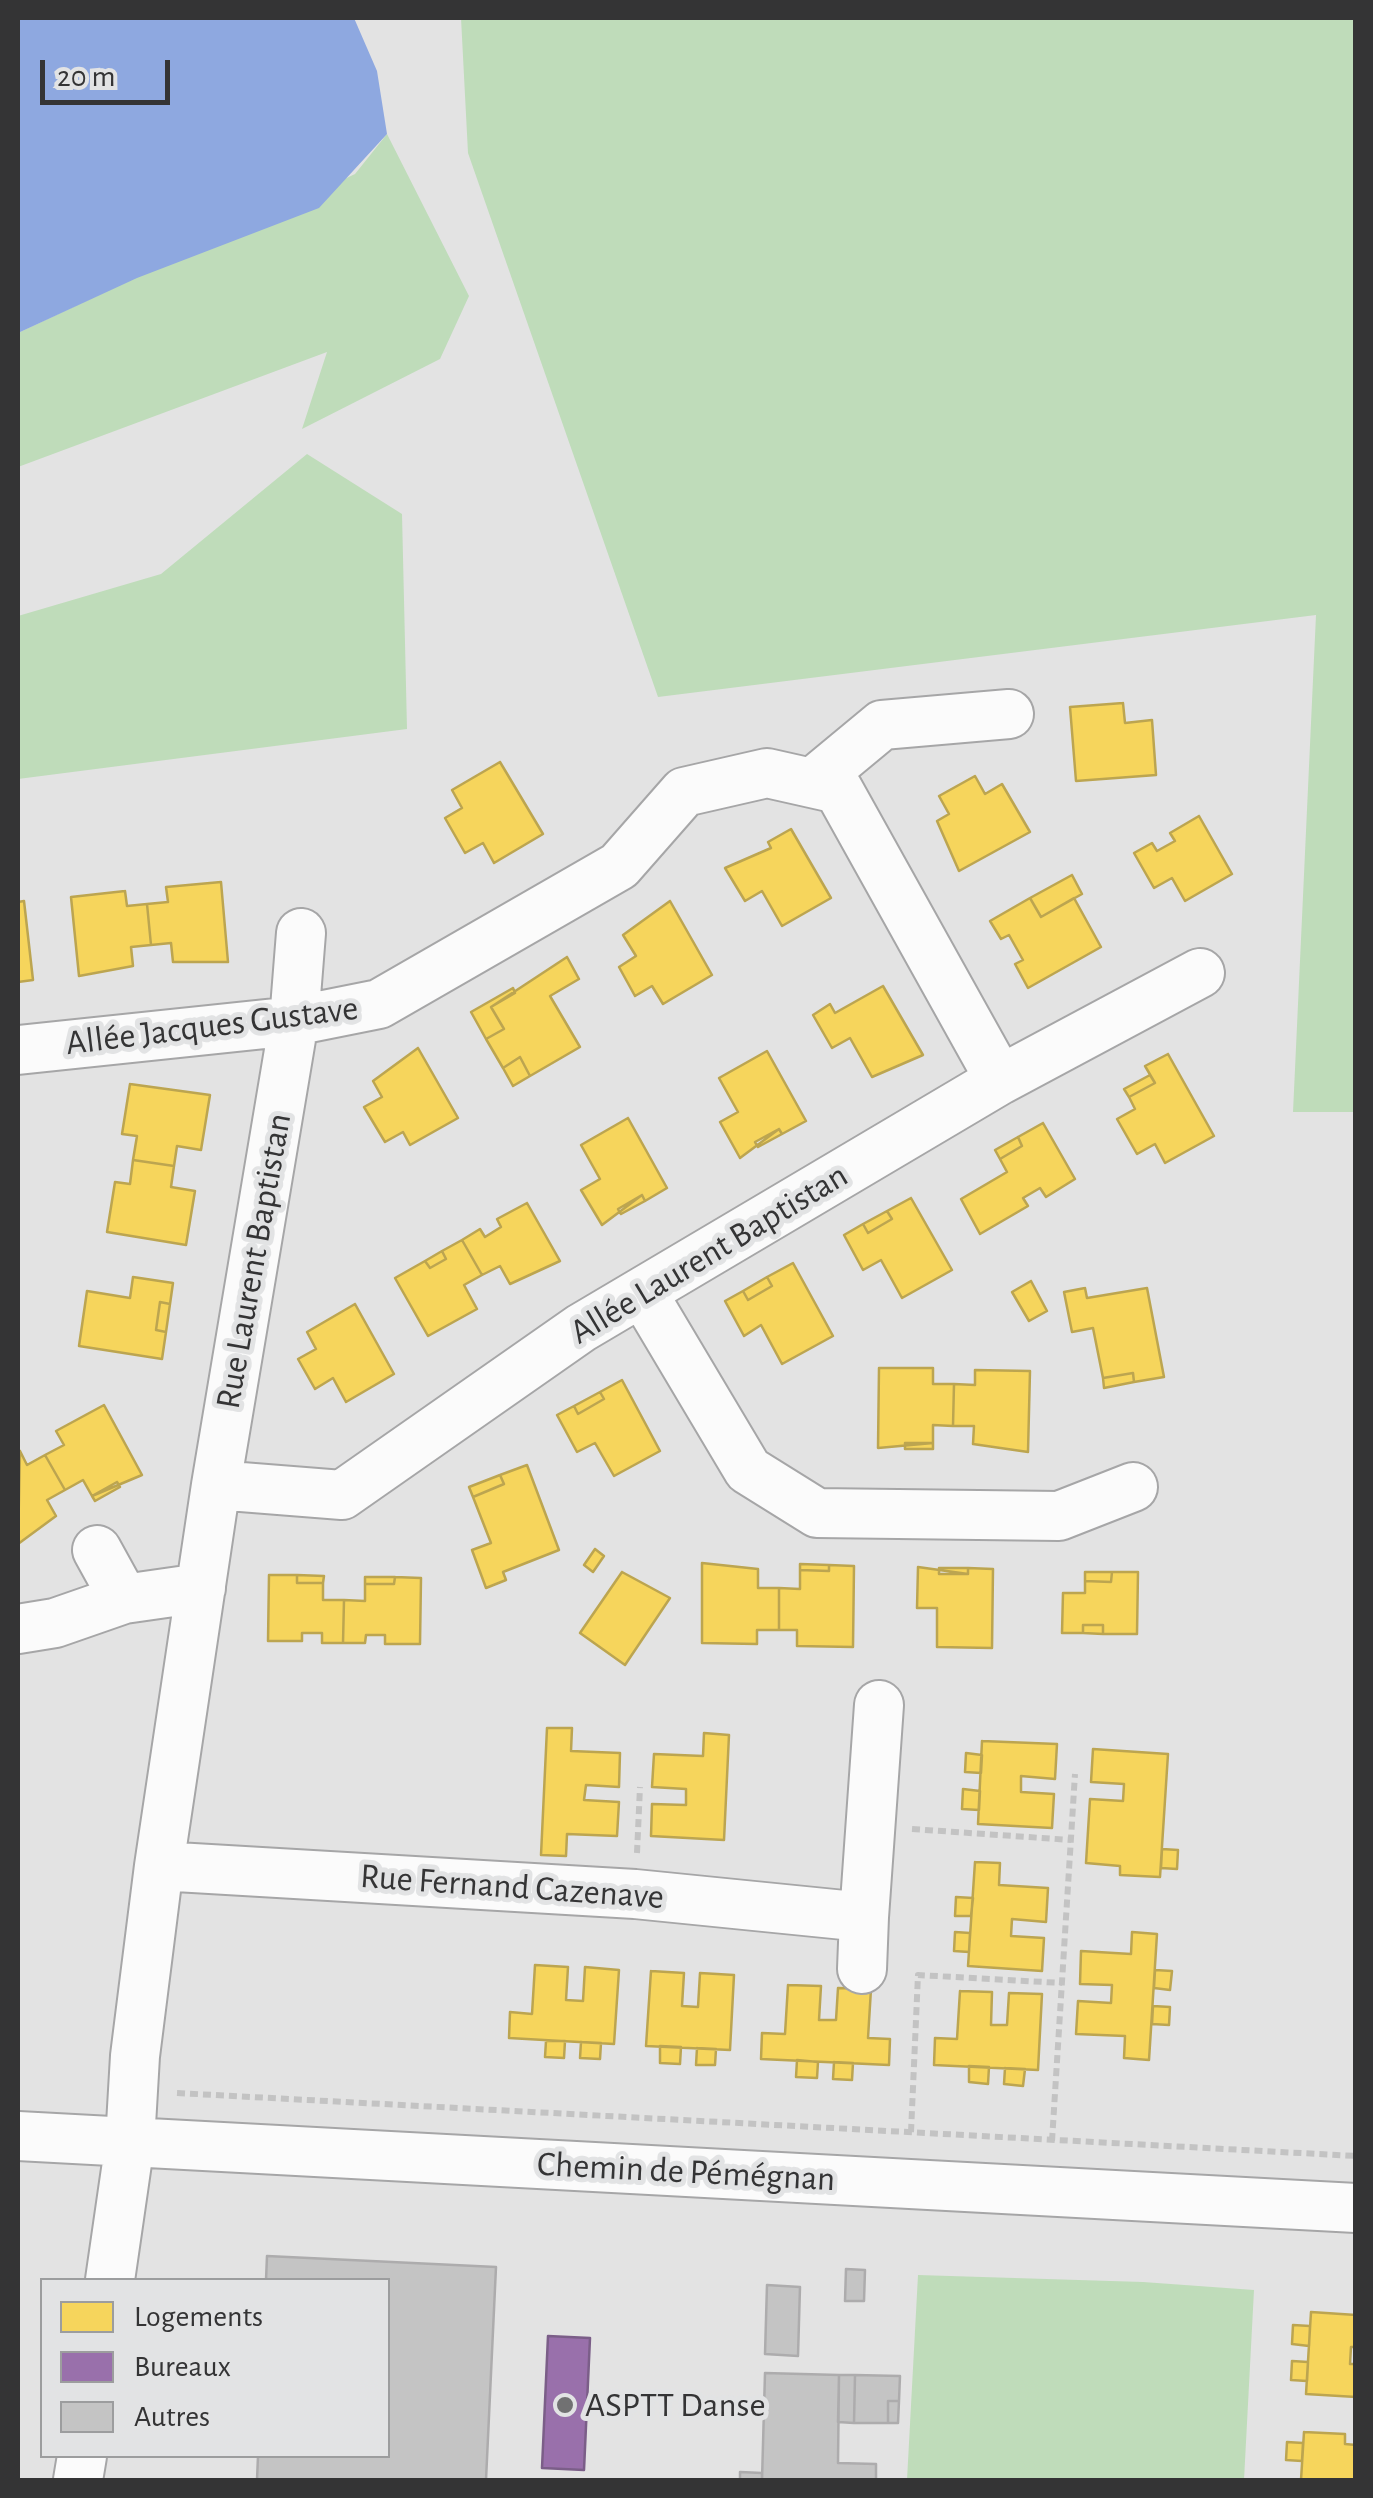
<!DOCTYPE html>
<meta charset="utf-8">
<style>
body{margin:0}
#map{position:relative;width:1373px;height:2498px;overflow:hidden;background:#e3e3e3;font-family:"Alegreya Sans",sans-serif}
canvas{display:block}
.frame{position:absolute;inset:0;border:20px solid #343435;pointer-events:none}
.legend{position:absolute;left:40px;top:2278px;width:350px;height:180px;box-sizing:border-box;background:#e2e3e4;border:2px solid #9c9d9e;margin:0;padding:12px 18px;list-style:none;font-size:30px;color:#343435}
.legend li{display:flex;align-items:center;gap:20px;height:50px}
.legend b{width:50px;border:2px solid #9c9d9e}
.scale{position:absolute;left:40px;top:60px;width:130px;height:45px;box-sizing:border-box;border:5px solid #343435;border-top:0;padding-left:12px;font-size:30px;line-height:35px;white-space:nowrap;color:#343435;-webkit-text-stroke:8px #e2e3e4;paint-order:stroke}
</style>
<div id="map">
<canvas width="1373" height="2498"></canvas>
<div class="frame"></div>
<ul class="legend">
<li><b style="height:28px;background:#f6d55c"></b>Logements</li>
<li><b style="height:28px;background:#9970ab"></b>Bureaux</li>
<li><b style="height:28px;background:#c4c4c4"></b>Autres</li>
</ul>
<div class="scale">20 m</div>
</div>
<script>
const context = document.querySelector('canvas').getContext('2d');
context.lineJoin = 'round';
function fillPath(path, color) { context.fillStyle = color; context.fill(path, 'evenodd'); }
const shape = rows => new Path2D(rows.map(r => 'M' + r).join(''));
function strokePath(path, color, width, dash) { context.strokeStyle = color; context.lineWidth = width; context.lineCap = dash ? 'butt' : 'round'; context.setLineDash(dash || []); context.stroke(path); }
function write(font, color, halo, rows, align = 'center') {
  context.font = font + ' "Alegreya Sans",sans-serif'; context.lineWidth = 10; context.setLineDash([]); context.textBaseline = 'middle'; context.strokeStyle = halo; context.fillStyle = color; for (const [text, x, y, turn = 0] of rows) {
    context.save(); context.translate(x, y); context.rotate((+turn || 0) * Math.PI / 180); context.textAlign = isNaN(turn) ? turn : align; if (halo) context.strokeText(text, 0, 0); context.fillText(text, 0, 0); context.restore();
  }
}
fillPath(shape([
 [461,18,1355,18,1355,1112,1293,1112,1316,615,658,697,468,153],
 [387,134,469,296,440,359,302,429,327,352,18,467,18,333,355,174],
 [307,454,402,514,407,729,18,779,18,616,161,574],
 [918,2275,1143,2282,1254,2290,1244,2480,907,2480]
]), '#bfdcba');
fillPath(shape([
 [18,18,354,18,377,71,387,134,319,208,137,278,18,333]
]), '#8ea8e0');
const homes = shape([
 [1123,703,1125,723,1152,720,1156,775,1076,781,1070,707,1123,703],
 [500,762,543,834,494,863,483,843,465,853,445,818,462,808,452,790,500,762],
 [975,776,985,794,1002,784,1030,832,959,871,937,821,949,814,939,796,975,776],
 [1199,816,1232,874,1185,901,1172,878,1154,888,1134,853,1152,843,1157,851,1175,841,1170,833,1199,816],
 [791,829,831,898,782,926,762,891,745,901,725,868,771,848,768,842,791,829],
 [1072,875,1082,894,1041,917,1030,898,1072,875],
 [221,882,228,962,173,962,171,943,151,945,147,904,168,902,166,887,221,882],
 [125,891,127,906,147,904,151,945,131,947,133,966,79,976,71,897,125,891],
 [1030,898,1041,917,1074,898,1101,947,1028,988,1015,964,1023,960,1009,935,1001,939,990,921,1030,898],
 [24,901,33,980,18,982,18,902,24,901],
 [670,901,712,975,663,1004,652,986,635,996,619,967,636,956,623,935,670,901],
 [567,957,579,979,550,996,580,1047,530,1076,520,1057,503,1068,486,1039,504,1029,491,1007,567,957],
 [883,986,923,1055,872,1077,850,1038,832,1048,813,1015,830,1004,835,1013,883,986],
 [513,988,515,993,491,1007,504,1029,486,1039,471,1012,513,988],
 [418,1048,458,1118,410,1145,403,1132,385,1142,364,1107,382,1097,373,1081,418,1048],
 [767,1051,806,1121,782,1134,779,1129,740,1158,720,1122,738,1112,719,1078,767,1051],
 [1168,1054,1214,1136,1165,1163,1155,1144,1137,1154,1117,1119,1135,1109,1129,1097,1155,1083,1145,1066,1168,1054],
 [520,1057,530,1076,513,1086,503,1068,520,1057],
 [1150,1075,1155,1083,1129,1097,1124,1089,1150,1075],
 [130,1084,210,1095,201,1150,177,1146,174,1166,133,1160,137,1136,122,1134,130,1084],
 [628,1118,667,1188,645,1201,642,1195,602,1225,581,1190,600,1179,581,1145,628,1118],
 [1043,1123,1075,1179,1046,1197,1040,1188,1023,1198,1028,1206,980,1234,961,1199,1007,1172,1000,1159,1022,1146,1018,1137,1043,1123],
 [779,1129,782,1134,758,1147,755,1142,779,1129],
 [1018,1137,1022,1146,1000,1159,995,1150,1018,1137],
 [133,1160,174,1166,171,1187,195,1191,186,1245,107,1232,115,1182,130,1184,133,1160],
 [642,1195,645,1201,621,1214,618,1209,642,1195],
 [911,1198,952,1270,902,1298,881,1260,863,1270,844,1235,863,1224,868,1233,892,1219,887,1211,911,1198],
 [527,1203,560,1261,510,1284,500,1266,482,1275,462,1240,480,1229,485,1237,501,1227,497,1219,527,1203],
 [887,1211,892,1219,868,1233,863,1224,887,1211],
 [462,1240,482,1275,464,1285,477,1309,428,1336,395,1278,425,1261,430,1268,446,1259,442,1251,462,1240],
 [442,1251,446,1259,430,1268,425,1261,442,1251],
 [793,1263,833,1336,782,1364,761,1325,744,1336,725,1301,743,1291,748,1300,772,1286,767,1277,793,1263],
 [133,1277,173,1283,170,1304,160,1302,156,1330,166,1332,162,1359,79,1346,87,1291,130,1298,133,1277],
 [767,1277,772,1286,748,1300,743,1291,767,1277],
 [1031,1281,1047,1311,1029,1321,1012,1292,1031,1281],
 [1085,1288,1087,1298,1147,1288,1164,1377,1134,1382,1133,1373,1103,1378,1093,1328,1072,1332,1064,1292,1085,1288],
 [160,1302,170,1304,166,1332,156,1330,160,1302],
 [355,1304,394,1374,346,1402,333,1378,315,1389,298,1359,316,1349,307,1332,355,1304],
 [879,1368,933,1368,933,1384,954,1384,953,1426,933,1425,933,1443,878,1448,879,1368],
 [975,1370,1030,1371,1028,1452,973,1444,974,1426,953,1426,954,1384,975,1385,975,1370],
 [1133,1373,1134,1382,1104,1388,1103,1378,1133,1373],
 [622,1380,660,1451,614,1476,595,1443,577,1452,557,1415,574,1406,578,1414,604,1399,600,1392,622,1380],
 [600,1392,604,1399,578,1414,574,1406,600,1392],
 [104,1405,142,1475,92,1496,83,1480,65,1490,45,1455,64,1445,56,1431,104,1405],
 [905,1443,933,1443,933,1449,905,1449,905,1443],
 [20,1451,27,1465,45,1455,65,1490,47,1500,56,1516,18,1544,20,1451],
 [527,1465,559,1550,503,1572,506,1580,486,1588,472,1550,491,1543,473,1497,504,1484,500,1475,527,1465],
 [500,1475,504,1484,473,1497,469,1487,500,1475],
 [117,1482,120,1487,95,1501,92,1496,117,1482],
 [595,1549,604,1556,593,1572,584,1565,595,1549],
 [702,1563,758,1569,758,1588,779,1588,779,1630,757,1630,757,1644,702,1643,702,1563],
 [800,1564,829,1565,829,1571,800,1570,800,1564],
 [829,1565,854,1566,853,1647,797,1646,797,1630,779,1630,779,1588,800,1589,800,1570,829,1571,829,1565],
 [918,1567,968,1574,968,1568,993,1569,992,1648,937,1647,937,1608,917,1608,918,1567],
 [939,1568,968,1568,968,1574,939,1574,939,1568],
 [622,1572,670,1598,625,1665,580,1633,622,1572],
 [1085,1572,1112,1572,1111,1582,1085,1581,1085,1572],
 [1112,1572,1138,1572,1137,1634,1103,1634,1103,1625,1083,1625,1083,1633,1062,1633,1063,1593,1085,1593,1085,1581,1111,1582,1112,1572],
 [269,1575,297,1575,297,1583,323,1583,323,1600,344,1600,343,1643,322,1643,322,1633,302,1633,302,1641,268,1641,269,1575],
 [297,1575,324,1576,323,1583,297,1583,297,1575],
 [365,1577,395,1577,394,1584,365,1584,365,1577],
 [395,1577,421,1578,420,1644,385,1644,385,1635,366,1635,365,1643,343,1643,344,1600,365,1601,365,1584,394,1584,395,1577],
 [1083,1625,1103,1625,1103,1634,1083,1633,1083,1625],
 [547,1728,572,1728,571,1751,620,1753,619,1787,586,1785,584,1800,619,1802,617,1836,567,1834,566,1856,541,1855,547,1728],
 [704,1733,729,1735,724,1840,651,1836,652,1804,686,1805,686,1789,652,1787,654,1754,703,1756,704,1733],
 [982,1741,1057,1744,1055,1779,1021,1776,1021,1792,1054,1794,1052,1828,978,1824,982,1741],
 [1093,1749,1168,1754,1160,1877,1120,1875,1120,1866,1086,1863,1090,1799,1123,1801,1124,1784,1091,1782,1093,1749],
 [966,1753,982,1755,981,1773,965,1772,966,1753],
 [963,1789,980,1791,979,1810,962,1809,963,1789],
 [1162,1849,1178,1850,1177,1869,1161,1868,1162,1849],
 [975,1862,1000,1863,999,1885,1048,1888,1046,1922,1012,1919,1011,1936,1044,1938,1042,1971,968,1966,975,1862],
 [956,1897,973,1898,971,1916,955,1916,956,1897],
 [955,1932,970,1933,969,1952,954,1951,955,1932],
 [1132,1932,1157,1934,1149,2060,1124,2058,1125,2036,1076,2034,1078,2001,1111,2003,1112,1985,1080,1984,1081,1951,1131,1954,1132,1932],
 [535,1965,568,1967,566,2000,583,2001,585,1967,619,1970,614,2044,509,2038,510,2012,532,2014,535,1965],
 [1155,1970,1172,1971,1170,1990,1154,1988,1155,1970],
 [651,1971,684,1973,682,2006,698,2007,700,1973,734,1975,730,2050,646,2046,651,1971],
 [788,1985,821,1986,819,2020,836,2020,838,1988,871,1989,868,2038,890,2039,889,2065,761,2059,762,2033,785,2034,788,1985],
 [960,1991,992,1992,991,2025,1007,2025,1009,1993,1042,1994,1038,2070,934,2065,935,2038,957,2039,960,1991],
 [1153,2006,1170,2007,1169,2025,1152,2024,1153,2006],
 [546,2041,565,2041,564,2058,545,2057,546,2041],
 [581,2042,601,2043,600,2059,580,2058,581,2042],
 [660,2046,681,2047,680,2064,660,2063,660,2046],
 [697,2048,716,2049,715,2065,696,2065,697,2048],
 [797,2060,818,2062,817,2078,796,2077,797,2060],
 [834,2062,853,2063,852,2080,833,2079,834,2062],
 [969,2066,989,2067,988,2084,969,2082,969,2066],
 [1005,2068,1025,2069,1023,2086,1004,2084,1005,2068],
 [1311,2312,1356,2315,1356,2347,1351,2347,1350,2364,1356,2364,1356,2397,1306,2394,1311,2312],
 [1293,2325,1310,2326,1309,2346,1292,2344,1293,2325],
 [1292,2361,1308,2362,1307,2381,1291,2380,1292,2361],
 [1304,2432,1345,2434,1345,2444,1356,2445,1356,2480,1301,2480,1304,2432],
 [1287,2442,1303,2443,1302,2461,1286,2460,1287,2442]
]);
fillPath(homes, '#f6d55c');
strokePath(homes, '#bca550', 2.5);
const offices = shape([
 [548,2336,590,2338,584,2470,542,2468,548,2336]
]);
fillPath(offices, '#9970ab');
strokePath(offices, '#7b5e88', 2.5);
const building = shape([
 [267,2256,496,2267,486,2480,257,2480,258,2456,388,2456,388,2280,266,2280,267,2256],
 [846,2269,865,2270,864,2301,845,2301,846,2269],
 [767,2285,800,2287,798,2356,765,2354,767,2285],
 [765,2373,839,2375,838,2463,876,2464,876,2480,762,2480,765,2373],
 [839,2375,855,2375,854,2423,838,2422,839,2375],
 [855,2375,900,2376,899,2401,888,2401,888,2423,854,2423,855,2375],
 [888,2401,899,2401,898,2423,888,2423,888,2401],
 [740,2472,762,2473,762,2480,740,2480,740,2472]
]);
fillPath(building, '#c4c4c4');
strokePath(building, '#adacad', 2.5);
const minor = shape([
 [812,783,882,725,1009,714],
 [18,1050,294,1021,379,1004,619,866,684,792,767,773,838,789,1000,1080],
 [642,1292,748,1470,817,1513,1059,1516,1133,1487],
 [216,1485,342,1495,581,1328,1000,1080,1200,973],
 [97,1550,124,1599],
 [18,1629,55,1623,124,1599,201,1588],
 [159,1866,635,1894,864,1917,879,1705],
 [862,1969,864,1917],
 [18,2136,1356,2208],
 [110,2280,130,2142,135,2056,159,1866,216,1485,294,1021,301,933],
 [78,2480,82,2456]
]);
strokePath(minor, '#a6a6a7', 52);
strokePath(shape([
 [912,1829,1071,1840],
 [637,1853,640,1787],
 [177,2093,1356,2156],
 [911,2132,918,1975,1062,1983],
 [1052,2141,1075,1774]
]), '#c3c3c3', 6, [8, 5]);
strokePath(minor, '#fbfbfb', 48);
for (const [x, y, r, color] of [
 [565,2405,10,"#717172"]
]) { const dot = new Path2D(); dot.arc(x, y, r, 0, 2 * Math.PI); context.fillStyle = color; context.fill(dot); strokePath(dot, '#e2e3e4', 4); }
write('35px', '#343435', '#e2e3e4', [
 ["Allée Jacques Gustave",212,1026,-7],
 ["Allée Laurent Baptistan",709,1254,-31],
 ["Rue Laurent Baptistan",254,1261,-80],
 ["Rue Fernand Cazenave",512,1887,4],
 ["Chemin de Pémégnan",686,2172,3]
]);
write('35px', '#343435', '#e2e3e4', [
 ["ASPTT Danse",585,2405]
], 'left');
</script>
